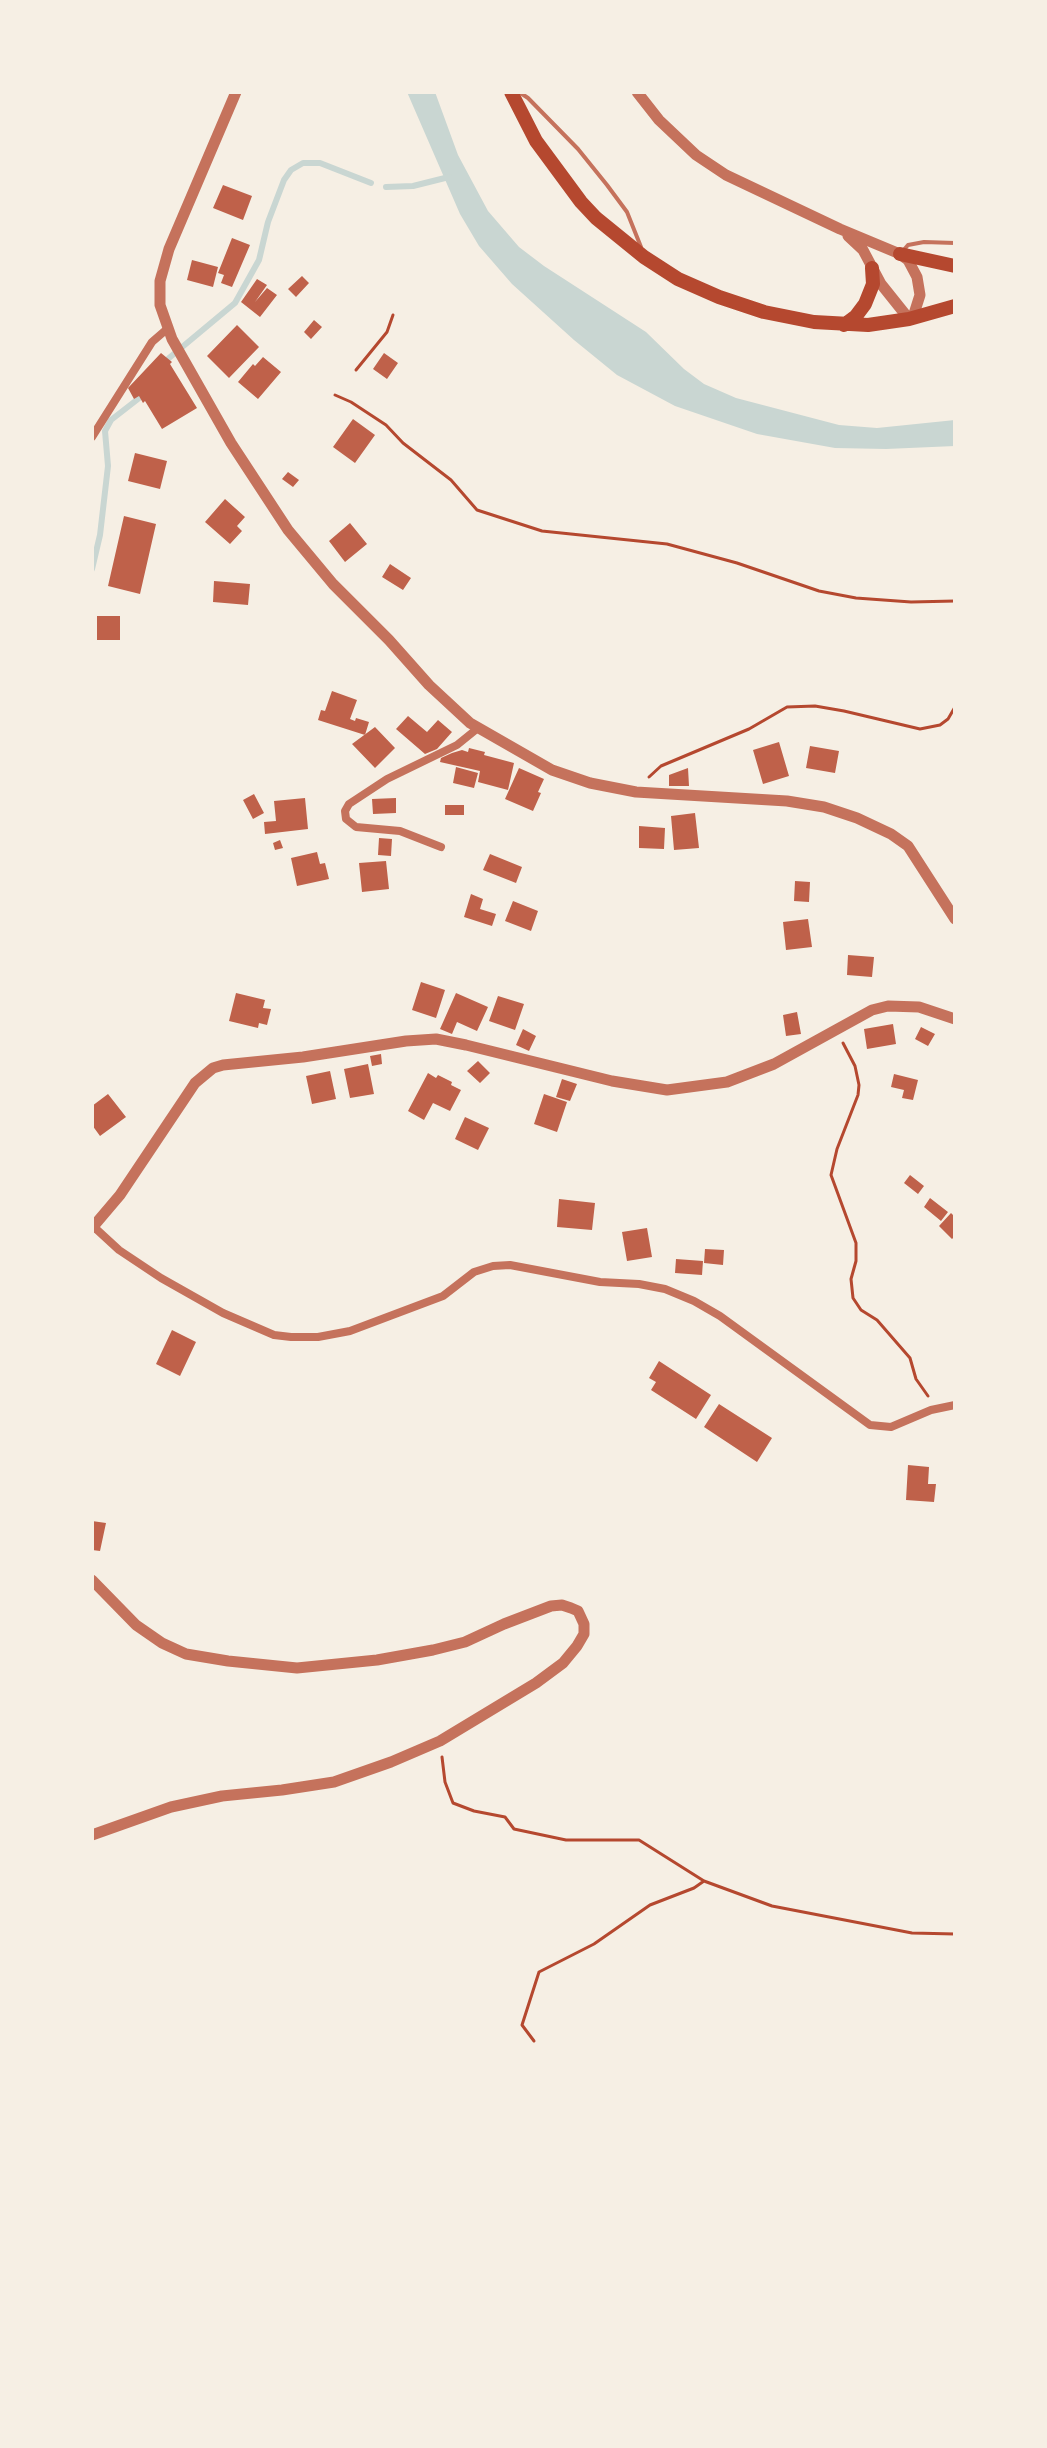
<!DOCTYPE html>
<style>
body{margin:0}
#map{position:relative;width:1047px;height:2448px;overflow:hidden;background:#f6efe4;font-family:Inter,sans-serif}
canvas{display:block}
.frame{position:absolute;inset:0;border:94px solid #f6efe4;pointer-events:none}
</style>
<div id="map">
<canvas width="1047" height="2448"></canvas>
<div class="frame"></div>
</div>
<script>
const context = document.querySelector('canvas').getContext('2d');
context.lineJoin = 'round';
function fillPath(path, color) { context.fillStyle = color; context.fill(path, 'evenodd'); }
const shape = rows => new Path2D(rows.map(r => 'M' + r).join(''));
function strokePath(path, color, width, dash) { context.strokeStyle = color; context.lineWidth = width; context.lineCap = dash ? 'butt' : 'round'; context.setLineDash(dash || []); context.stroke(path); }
fillPath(shape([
 [407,92,435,92,458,155,488,211,519,247,544,266,646,332,684,369,704,384,736,398,839,425,877,428,955,420,955,446,886,449,835,448,757,434,675,406,617,375,574,340,512,284,479,246,460,214]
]), '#c9d6d2');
strokePath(shape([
 [386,187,413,186,449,177],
 [169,358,235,303,259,260,268,222,284,180,291,170,303,163,320,163,371,183],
 [92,569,100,535,108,466,105,431,111,420,138,399]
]), '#c9d6d2', 6);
fillPath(shape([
 [223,185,252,196,243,220,213,208],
 [232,238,250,245,232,287,221,283,224,275,218,273],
 [192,260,218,267,213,287,187,280],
 [302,276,309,283,296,297,288,289],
 [257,279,267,285,255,302,267,288,277,295,260,317,241,302],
 [314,320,322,327,311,339,304,332],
 [237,325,259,347,229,378,207,356],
 [161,353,172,362,170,364,197,408,162,429,145,401,143,403,139,396,134,399,128,388],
 [384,353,398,363,387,379,373,369],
 [263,357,281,372,258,399,238,382,253,364,255,366],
 [353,419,375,435,355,463,333,447],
 [135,453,167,461,160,489,128,481],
 [288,472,299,480,293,487,282,479],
 [225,499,245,517,237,526,242,531,230,544,205,522],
 [124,516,156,524,140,594,108,586],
 [350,523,367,544,345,562,329,541],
 [390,564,411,578,403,590,382,577],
 [214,581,250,584,248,605,213,602],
 [97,616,120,616,120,640,97,640],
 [332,691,357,700,350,719,355,721,356,718,369,722,365,735,318,720,321,710,325,711],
 [408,716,427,732,438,720,452,732,437,749,425,754,396,729],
 [375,727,395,748,375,768,352,744],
 [779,742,789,776,763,784,753,750],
 [810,746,839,751,835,773,806,768],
 [469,748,485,752,484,755,514,763,508,790,478,782,480,771,440,762,441,758,452,753,462,750,468,752],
 [456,767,478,773,474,788,453,783],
 [519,768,544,779,538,792,541,793,533,811,505,799],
 [688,768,689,786,669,786,669,775],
 [254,794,264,813,253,819,243,800],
 [305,798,308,829,265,834,264,822,276,821,274,801],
 [396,798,396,813,373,814,372,799],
 [445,805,464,805,464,815,445,815],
 [695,813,699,848,674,850,671,816],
 [639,826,665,828,664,849,639,848],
 [379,838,392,839,391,856,378,855],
 [280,840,283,848,275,850,273,843],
 [317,852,320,864,325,863,329,879,297,886,291,858],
 [490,854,522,867,516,883,483,870],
 [386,861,389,889,362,892,359,863],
 [795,881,810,882,809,902,794,901],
 [471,894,483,899,480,909,496,914,492,926,464,917],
 [513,901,538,911,531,931,505,921],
 [808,919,812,947,786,950,783,922],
 [848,955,874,957,872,977,847,975],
 [421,982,445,990,436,1018,412,1010],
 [236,993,265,1000,263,1008,271,1009,267,1025,259,1023,258,1028,229,1021],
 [456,993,488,1007,477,1031,457,1022,452,1034,440,1029],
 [498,996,524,1004,515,1030,489,1021],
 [797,1012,801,1034,786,1036,783,1015],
 [893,1024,896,1044,867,1049,864,1029],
 [921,1027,935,1034,928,1046,915,1039],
 [523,1029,536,1036,529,1051,516,1045],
 [381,1054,382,1064,372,1066,370,1056],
 [478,1061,490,1073,480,1083,467,1071],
 [368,1064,374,1094,350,1098,344,1069],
 [330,1071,336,1099,312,1104,306,1076],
 [428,1073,436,1078,438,1075,452,1082,451,1085,461,1090,450,1111,433,1103,424,1120,408,1111],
 [894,1074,918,1080,913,1100,902,1098,904,1090,891,1087],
 [562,1079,577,1084,570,1101,556,1097],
 [108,1094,126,1117,100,1136,92,1125,92,1106],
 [544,1094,567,1102,557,1132,534,1124],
 [465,1117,489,1128,478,1150,455,1139],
 [910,1175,924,1186,918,1194,904,1183],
 [930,1198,948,1212,941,1221,924,1207],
 [559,1199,595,1203,592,1230,557,1227],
 [951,1213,955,1217,955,1236,952,1239,939,1226],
 [647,1228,652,1257,627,1261,622,1232],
 [705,1249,724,1250,723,1265,704,1263],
 [676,1259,703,1261,702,1275,675,1273],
 [172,1330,196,1342,180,1376,156,1364],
 [659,1361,711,1395,696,1419,651,1390,656,1382,649,1378],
 [719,1404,772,1438,757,1462,704,1427],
 [908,1465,929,1467,928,1484,936,1484,934,1502,906,1500],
 [92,1521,106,1523,100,1551,92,1550]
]), '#bf614a');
strokePath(shape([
 [356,370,387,332,393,315],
 [335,395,351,402,386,425,403,443,451,480,477,510,542,531,667,544,737,563,819,591,856,598,911,602,955,601],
 [649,777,661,766,749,729,787,707,815,706,844,711,920,729,940,725,948,719,955,707],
 [843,1043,855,1066,859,1085,858,1095,837,1149,831,1175,856,1243,856,1261,851,1279,853,1298,861,1310,877,1320,910,1358,916,1379,928,1396],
 [442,1757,445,1782,453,1803,474,1811,505,1817,514,1829,566,1840,639,1840,704,1881,772,1906,912,1933,955,1934],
 [534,2041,522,2025,539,1972,594,1944,650,1905,694,1888,704,1881]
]), '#b5482f', 3);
strokePath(shape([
 [519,92,528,98,578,149,607,185,627,212,641,247],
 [902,252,908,245,924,242,955,243]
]), '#c5725c', 4);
strokePath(shape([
 [92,437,152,342,167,329],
 [441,847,400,831,356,827,346,819,345,811,349,804,387,779,457,745,478,728],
 [94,1227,119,1250,161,1278,223,1313,274,1335,291,1337,318,1337,350,1331,443,1296,474,1272,493,1266,510,1265,600,1282,639,1284,665,1289,694,1301,720,1316,870,1425,891,1427,931,1410,955,1405]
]), '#c5725c', 8);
strokePath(shape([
 [236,92,169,249,160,281,160,305,172,339,231,443,288,530,333,584,389,640,429,685,470,723,552,770,590,783,636,792,787,801,824,807,857,818,891,834,908,846,955,919],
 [637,92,659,120,696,155,726,175,840,229,900,254,908,260,917,277,920,295,913,317],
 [848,236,863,250,881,284,909,319],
 [92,1228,120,1195,195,1083,213,1068,223,1065,303,1057,406,1041,436,1039,466,1045,612,1081,667,1090,727,1082,774,1064,872,1010,888,1006,919,1007,955,1019],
 [92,1580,136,1625,162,1643,186,1654,228,1661,297,1668,377,1660,433,1650,465,1642,504,1624,551,1606,562,1605,571,1608,578,1611,584,1624,584,1634,577,1646,563,1663,536,1683,440,1741,391,1762,334,1782,282,1790,222,1796,171,1807,92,1835]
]), '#c5725c', 11);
strokePath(shape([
 [511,92,536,141,581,202,596,218,644,257,678,279,719,297,764,312,814,322,868,325,909,319,955,306],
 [900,254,955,266],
 [844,325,856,316,865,304,873,284,872,268]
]), '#b5482f', 14);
</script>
